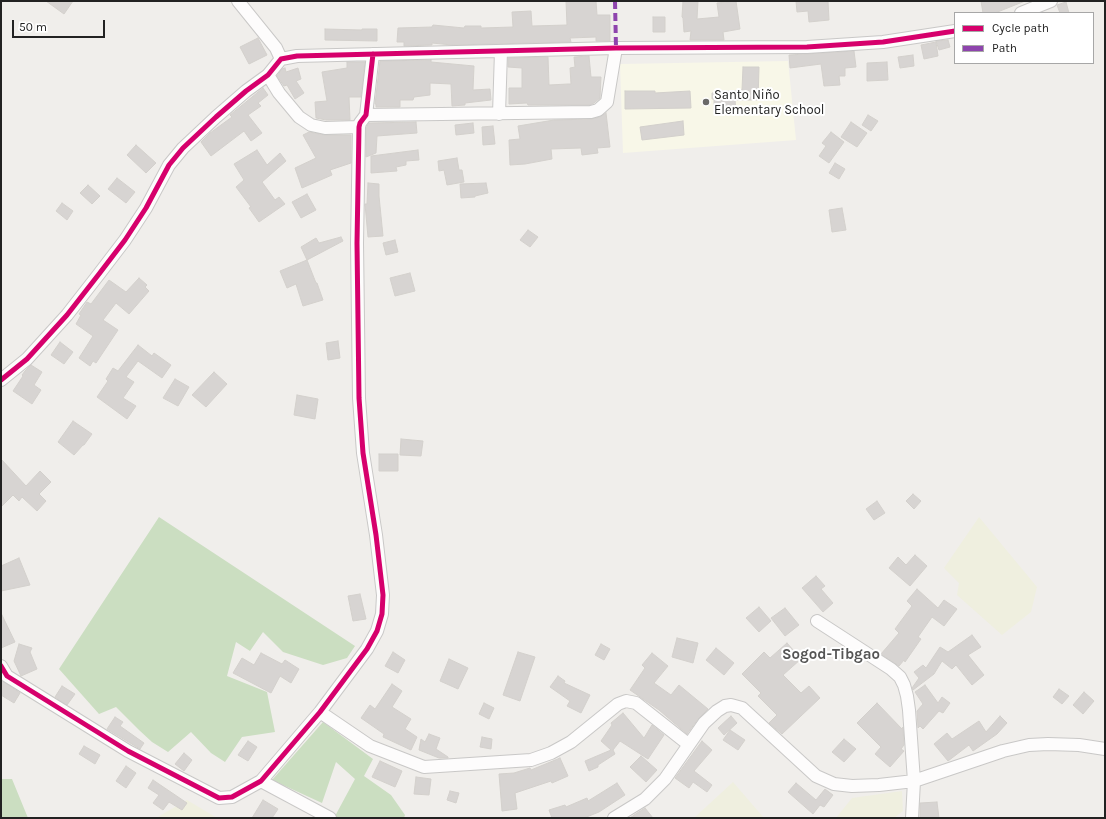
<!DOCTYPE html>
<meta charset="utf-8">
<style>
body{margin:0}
#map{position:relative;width:1106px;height:819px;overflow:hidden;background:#f0eeeb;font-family:Karla,sans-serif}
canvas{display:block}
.frame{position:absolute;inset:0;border:2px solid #222;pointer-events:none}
.legend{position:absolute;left:954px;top:12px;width:140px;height:52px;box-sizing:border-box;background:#fff;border:1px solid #a7a7a7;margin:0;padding:5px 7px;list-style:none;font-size:12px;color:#222}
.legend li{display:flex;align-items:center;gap:8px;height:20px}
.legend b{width:20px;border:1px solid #a7a7a7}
.scale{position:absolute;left:12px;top:20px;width:93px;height:18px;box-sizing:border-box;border:2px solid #222;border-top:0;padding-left:5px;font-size:12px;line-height:14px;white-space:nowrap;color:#222;-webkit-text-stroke:3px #fff;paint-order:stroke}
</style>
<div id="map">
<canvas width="1106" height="819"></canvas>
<div class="frame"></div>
<ul class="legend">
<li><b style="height:5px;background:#d6006c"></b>Cycle path</li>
<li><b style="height:5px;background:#8e44ad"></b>Path</li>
</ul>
<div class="scale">50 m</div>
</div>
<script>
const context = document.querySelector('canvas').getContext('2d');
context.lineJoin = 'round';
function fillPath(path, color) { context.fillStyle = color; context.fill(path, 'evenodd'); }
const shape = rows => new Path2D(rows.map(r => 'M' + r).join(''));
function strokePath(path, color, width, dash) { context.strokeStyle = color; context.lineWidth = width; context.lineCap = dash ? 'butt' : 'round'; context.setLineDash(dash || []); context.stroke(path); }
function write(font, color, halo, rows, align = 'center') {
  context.font = font + ' Karla,sans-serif'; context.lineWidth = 4; context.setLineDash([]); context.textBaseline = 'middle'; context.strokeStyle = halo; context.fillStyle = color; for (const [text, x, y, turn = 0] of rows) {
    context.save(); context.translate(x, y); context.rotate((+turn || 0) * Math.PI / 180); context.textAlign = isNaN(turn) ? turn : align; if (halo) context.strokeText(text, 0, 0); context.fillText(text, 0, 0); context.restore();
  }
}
fillPath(shape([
 [788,61,796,140,623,153,620,64]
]), '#f8f7e8');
fillPath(shape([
 [979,517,1037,587,1031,612,1002,635,957,595,959,583,944,568],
 [733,782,764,818,694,818],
 [902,791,903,811,894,818,836,818,852,798],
 [187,800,217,818,156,818]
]), '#efefdf');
fillPath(shape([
 [159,517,355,646,347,658,323,665,283,652,263,632,250,651,236,642,227,676,267,692,275,732,242,737,225,762,211,753,191,732,168,752,152,742,139,730,116,707,99,714,59,669],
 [323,722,373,759,364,776,391,795,405,815,404,818,334,818,355,779,336,762,322,803,272,780],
 [1,779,12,779,28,818,1,818]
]), '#cbdec1');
const building = shape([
 [46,1,73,1,64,14,46,1],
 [566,1,596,1,597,15,610,15,610,41,596,41,596,37,570,38,571,42,452,45,432,43,432,45,404,46,404,42,397,42,398,28,432,27,433,25,464,28,465,26,481,26,481,28,513,27,512,12,531,11,532,26,567,25,566,1],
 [683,1,698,1,697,19,719,17,717,3,736,1,740,29,723,32,724,40,690,40,691,31,684,32,683,18,682,17,683,1],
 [796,1,828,1,829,20,809,22,808,11,797,12,796,1],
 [981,1,1025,1,995,13,983,13,981,1],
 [1066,2,1069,13,1060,13,1057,5,1066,2],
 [653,17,665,17,665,32,653,32,653,17],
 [325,29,362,30,362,29,377,29,377,41,325,40,325,29],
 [258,38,267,55,249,64,240,47,258,38],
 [948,40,950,47,939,50,936,41,948,40],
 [936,42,938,56,924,59,921,45,936,42],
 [854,51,856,67,845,68,845,76,839,76,840,85,824,86,821,64,790,68,789,55,854,51],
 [913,55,914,66,900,68,898,57,913,55],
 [589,56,591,77,601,77,600,98,594,103,590,105,528,105,527,103,509,104,509,88,522,88,522,68,508,67,508,58,548,57,549,85,568,84,571,84,570,68,575,67,574,57,589,56],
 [431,60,431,62,474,66,473,90,490,89,491,100,465,103,465,105,452,106,451,84,430,83,430,95,414,97,413,100,400,100,400,107,376,107,376,104,375,104,380,61,431,60],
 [347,62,365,62,361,97,349,97,350,120,326,120,316,118,315,102,327,101,322,72,347,68,347,62],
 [887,62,888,80,867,81,867,63,887,62],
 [743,67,759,67,758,100,735,100,736,110,714,112,714,99,712,99,712,93,742,90,743,67],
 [285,68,286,72,298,68,301,79,296,81,304,93,295,99,287,85,284,86,277,76,282,69,285,68],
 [263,88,268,95,258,103,261,106,248,115,262,133,251,141,244,131,211,156,201,142,210,133,232,117,230,115,263,88],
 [625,91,655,91,655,93,690,91,691,108,625,109,625,91],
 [606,113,610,147,597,148,598,153,582,155,581,148,551,149,552,159,525,164,510,165,509,140,520,139,518,126,554,120,591,119,600,117,606,113],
 [868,115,878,121,871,131,862,125,868,115],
 [683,121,684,135,642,140,640,127,683,121],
 [416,122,417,133,377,136,376,153,366,157,366,128,369,123,416,122],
 [851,122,867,133,857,147,841,137,851,122],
 [473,123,474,133,456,135,455,125,473,123],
 [493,126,495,144,483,145,482,127,493,126],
 [309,132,325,135,351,135,351,163,330,170,332,175,302,188,295,168,316,158,303,135,309,132],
 [831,132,844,142,829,163,819,156,826,146,822,143,831,132],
 [136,145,156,163,146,173,127,155,136,145],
 [257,150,267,165,280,153,286,161,262,182,275,200,279,197,285,204,259,222,249,208,251,207,236,187,244,180,234,164,257,150],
 [418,150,419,160,406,161,406,165,396,167,397,171,371,173,371,156,418,150],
 [457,158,459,170,462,170,464,182,447,185,444,170,439,171,438,161,457,158],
 [835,163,845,169,839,179,829,173,835,163],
 [117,178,135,192,126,203,108,189,117,178],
 [368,183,379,184,379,196,383,236,368,237,365,204,367,204,368,183],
 [486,183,488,193,475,196,475,197,461,198,460,184,486,183],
 [88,185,100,196,92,204,80,193,88,185],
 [307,194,316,210,301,218,292,202,307,194],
 [62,203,73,211,67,220,56,211,62,203],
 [842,208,846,230,832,232,829,210,842,208],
 [528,230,538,237,530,247,520,240,528,230],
 [341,237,343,241,307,260,301,247,316,238,319,243,341,237],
 [395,240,398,252,386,255,383,243,395,240],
 [307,260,316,283,317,283,323,300,303,306,296,284,287,288,280,271,307,260],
 [410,273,415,291,395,296,390,278,410,273],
 [139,278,147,285,145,287,149,291,129,314,116,303,103,320,118,330,96,363,93,361,90,366,79,358,93,336,76,324,81,315,79,314,87,302,91,304,109,280,126,292,139,278],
 [338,341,340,358,328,360,326,343,338,341],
 [60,342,73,352,64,364,51,355,60,342],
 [138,345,152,356,154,353,171,365,162,378,138,361,126,377,134,382,123,398,136,406,127,419,97,397,108,381,106,379,113,368,118,371,138,345],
 [31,365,42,372,34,385,41,390,32,404,13,391,23,376,22,375,25,371,31,365],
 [214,372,227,384,206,407,192,395,214,372],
 [175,379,189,387,178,406,163,398,175,379],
 [297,395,318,399,315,419,294,415,297,395],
 [73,421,92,434,84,445,83,445,74,455,58,442,73,421],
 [401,439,423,441,421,456,400,455,401,439],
 [379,454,398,454,398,471,379,471,379,454],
 [1,459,26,486,40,471,51,482,39,494,46,501,37,511,22,497,19,501,13,495,1,507,1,459],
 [913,494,921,501,914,509,906,501,913,494],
 [877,501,885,513,874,520,866,509,877,501],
 [915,555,927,566,910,586,889,568,898,557,906,565,915,555],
 [19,558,30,585,1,591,1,566,19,558],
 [816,576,825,586,821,589,833,603,823,612,802,588,816,576],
 [917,589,938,608,944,600,957,609,944,626,932,617,918,637,921,639,905,662,904,660,899,666,881,654,899,633,895,629,912,606,907,601,917,589],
 [360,594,366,619,353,621,348,596,360,594],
 [759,607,771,621,759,632,746,618,759,607],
 [785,608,799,625,785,636,771,618,785,608],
 [1,613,15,642,1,648,1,613],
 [972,635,981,647,968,655,984,675,972,685,956,665,952,669,942,661,934,674,913,690,912,688,919,678,914,672,923,665,926,668,940,647,948,652,972,635],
 [677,638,698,643,693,663,672,657,677,638],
 [787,643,801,659,783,675,801,693,809,686,820,698,782,734,769,723,777,715,758,696,761,693,742,674,764,652,770,658,787,643],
 [19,644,32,648,30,652,37,669,21,676,14,661,19,644],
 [601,644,610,649,604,660,595,655,601,644],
 [716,648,734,663,724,675,706,660,716,648],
 [393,652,405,660,398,673,385,666,393,652],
 [518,652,535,657,520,701,503,695,518,652],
 [261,653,282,664,285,660,299,669,291,683,280,676,271,693,233,673,242,658,254,665,261,653],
 [652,653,668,666,654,683,671,695,679,685,708,709,698,719,687,734,659,710,630,690,645,668,642,665,652,653],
 [449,659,468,668,458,689,440,681,449,659],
 [558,676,565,681,564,683,590,695,581,713,567,706,570,701,550,687,558,676],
 [1,680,20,693,14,703,1,695,1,680],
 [392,684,402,691,392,707,411,719,405,729,417,737,411,750,383,737,384,734,361,718,370,705,375,709,392,684],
 [925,685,938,703,942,697,950,703,943,713,939,711,923,729,920,726,918,728,917,711,923,704,915,692,925,685],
 [62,686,75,694,67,705,55,697,62,686],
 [1059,689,1069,696,1062,704,1053,697,1059,689],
 [1084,692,1094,701,1083,714,1073,705,1084,692],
 [484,703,494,708,489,719,479,714,484,703],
 [877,703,902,729,903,727,904,745,901,749,904,751,890,767,875,754,881,747,857,723,877,703],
 [623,713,644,738,652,725,664,735,648,759,620,741,613,750,615,754,598,765,598,767,589,771,585,761,611,750,601,741,612,725,611,723,623,713],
 [731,716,737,723,724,735,718,728,731,716],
 [1000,716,1007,723,997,734,973,751,969,745,948,761,934,744,947,733,952,739,979,721,986,732,1000,716],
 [115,717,123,722,120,726,144,743,140,749,107,729,115,717],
 [730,730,745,740,738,750,723,740,730,730],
 [429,734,440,738,436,749,448,757,448,758,439,758,419,750,421,739,425,742,429,734],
 [482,737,492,739,491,749,480,747,482,737],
 [844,739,856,749,844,762,832,752,844,739],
 [248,741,257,747,248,761,238,755,248,741],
 [702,741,712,750,694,771,712,785,707,792,693,782,689,788,675,778,702,741],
 [84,746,100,755,95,764,79,754,84,746],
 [184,753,192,760,184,771,175,764,184,753],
 [641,756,657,770,646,782,630,767,641,756],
 [560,758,568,776,552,783,551,781,515,793,517,809,502,811,499,774,514,773,530,768,531,770,560,758],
 [380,761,402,771,395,787,372,777,380,761],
 [126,766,136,773,126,788,116,781,126,766],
 [416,777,431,779,429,795,414,794,416,777],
 [153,780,187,803,182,810,169,802,163,810,153,803,159,795,148,788,153,780],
 [617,783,625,795,599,812,584,818,552,818,549,810,565,805,566,807,587,798,588,801,617,783],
 [796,783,816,800,825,789,833,795,824,807,820,805,813,814,788,792,796,783],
 [450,791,459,793,456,803,447,800,450,791],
 [263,800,278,809,272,818,252,818,263,800],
 [937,802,939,818,920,818,920,803,937,802],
 [645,808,653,818,630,818,634,815,645,808]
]);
fillPath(building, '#d7d4d2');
strokePath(building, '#d3d0cc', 1);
const minor = shape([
 [238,1,276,48,281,59],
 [1021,13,1051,1],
 [268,75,279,93,299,117,311,125,325,128,359,127],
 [499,114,501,51],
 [366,115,591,112,598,110,607,102,616,48],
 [1,380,27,359,67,315,99,274,125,240,146,208,169,165,183,148,216,117,246,91,268,75,281,59,297,56,616,48,807,47,883,42,955,31],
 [817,621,891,669,900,677,904,685,907,696,909,710,914,781,912,818],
 [1,666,7,676,128,751,219,798,232,797,261,781,320,712,367,649,377,631,382,614,383,595,376,535,363,453,359,398,357,243,359,127,360,123,366,115,373,54],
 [320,712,370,746,424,767,531,760,551,753,571,742,618,704,626,701,636,703,688,744],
 [261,781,330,818],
 [614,818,645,799,665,779,704,723,717,711,725,706,731,705,742,708,816,776,834,784,852,786,879,785,914,781,1003,751,1029,745,1048,744,1079,745,1105,749]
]);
strokePath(minor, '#c9c8c7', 14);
strokePath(minor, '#fdfcfc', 12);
strokePath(shape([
 [615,1,616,48]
]), '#8e44ad', 4, [8, 4]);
strokePath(shape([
 [1,380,27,359,67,315,99,274,125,240,146,208,169,165,183,148,216,117,246,91,268,75,281,59,297,56,616,48,807,47,883,42,955,31],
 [1,666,7,676,128,751,219,798,232,797,261,781,320,712,367,649,377,631,382,614,383,595,376,535,363,453,359,398,357,243,359,127,360,123,366,115,373,54]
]), '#d6006c', 5);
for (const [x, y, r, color] of [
 [706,102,4,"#6a6968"]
]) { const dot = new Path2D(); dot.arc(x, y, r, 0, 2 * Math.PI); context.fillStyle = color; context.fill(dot); strokePath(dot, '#fff', 1.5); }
write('13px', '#222', '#fff', [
 ["Santo Niño",714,95],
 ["Elementary School",714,110]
], 'left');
write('bold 15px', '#555', '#fff', [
 ["Sogod-Tibgao",831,655]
]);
</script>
